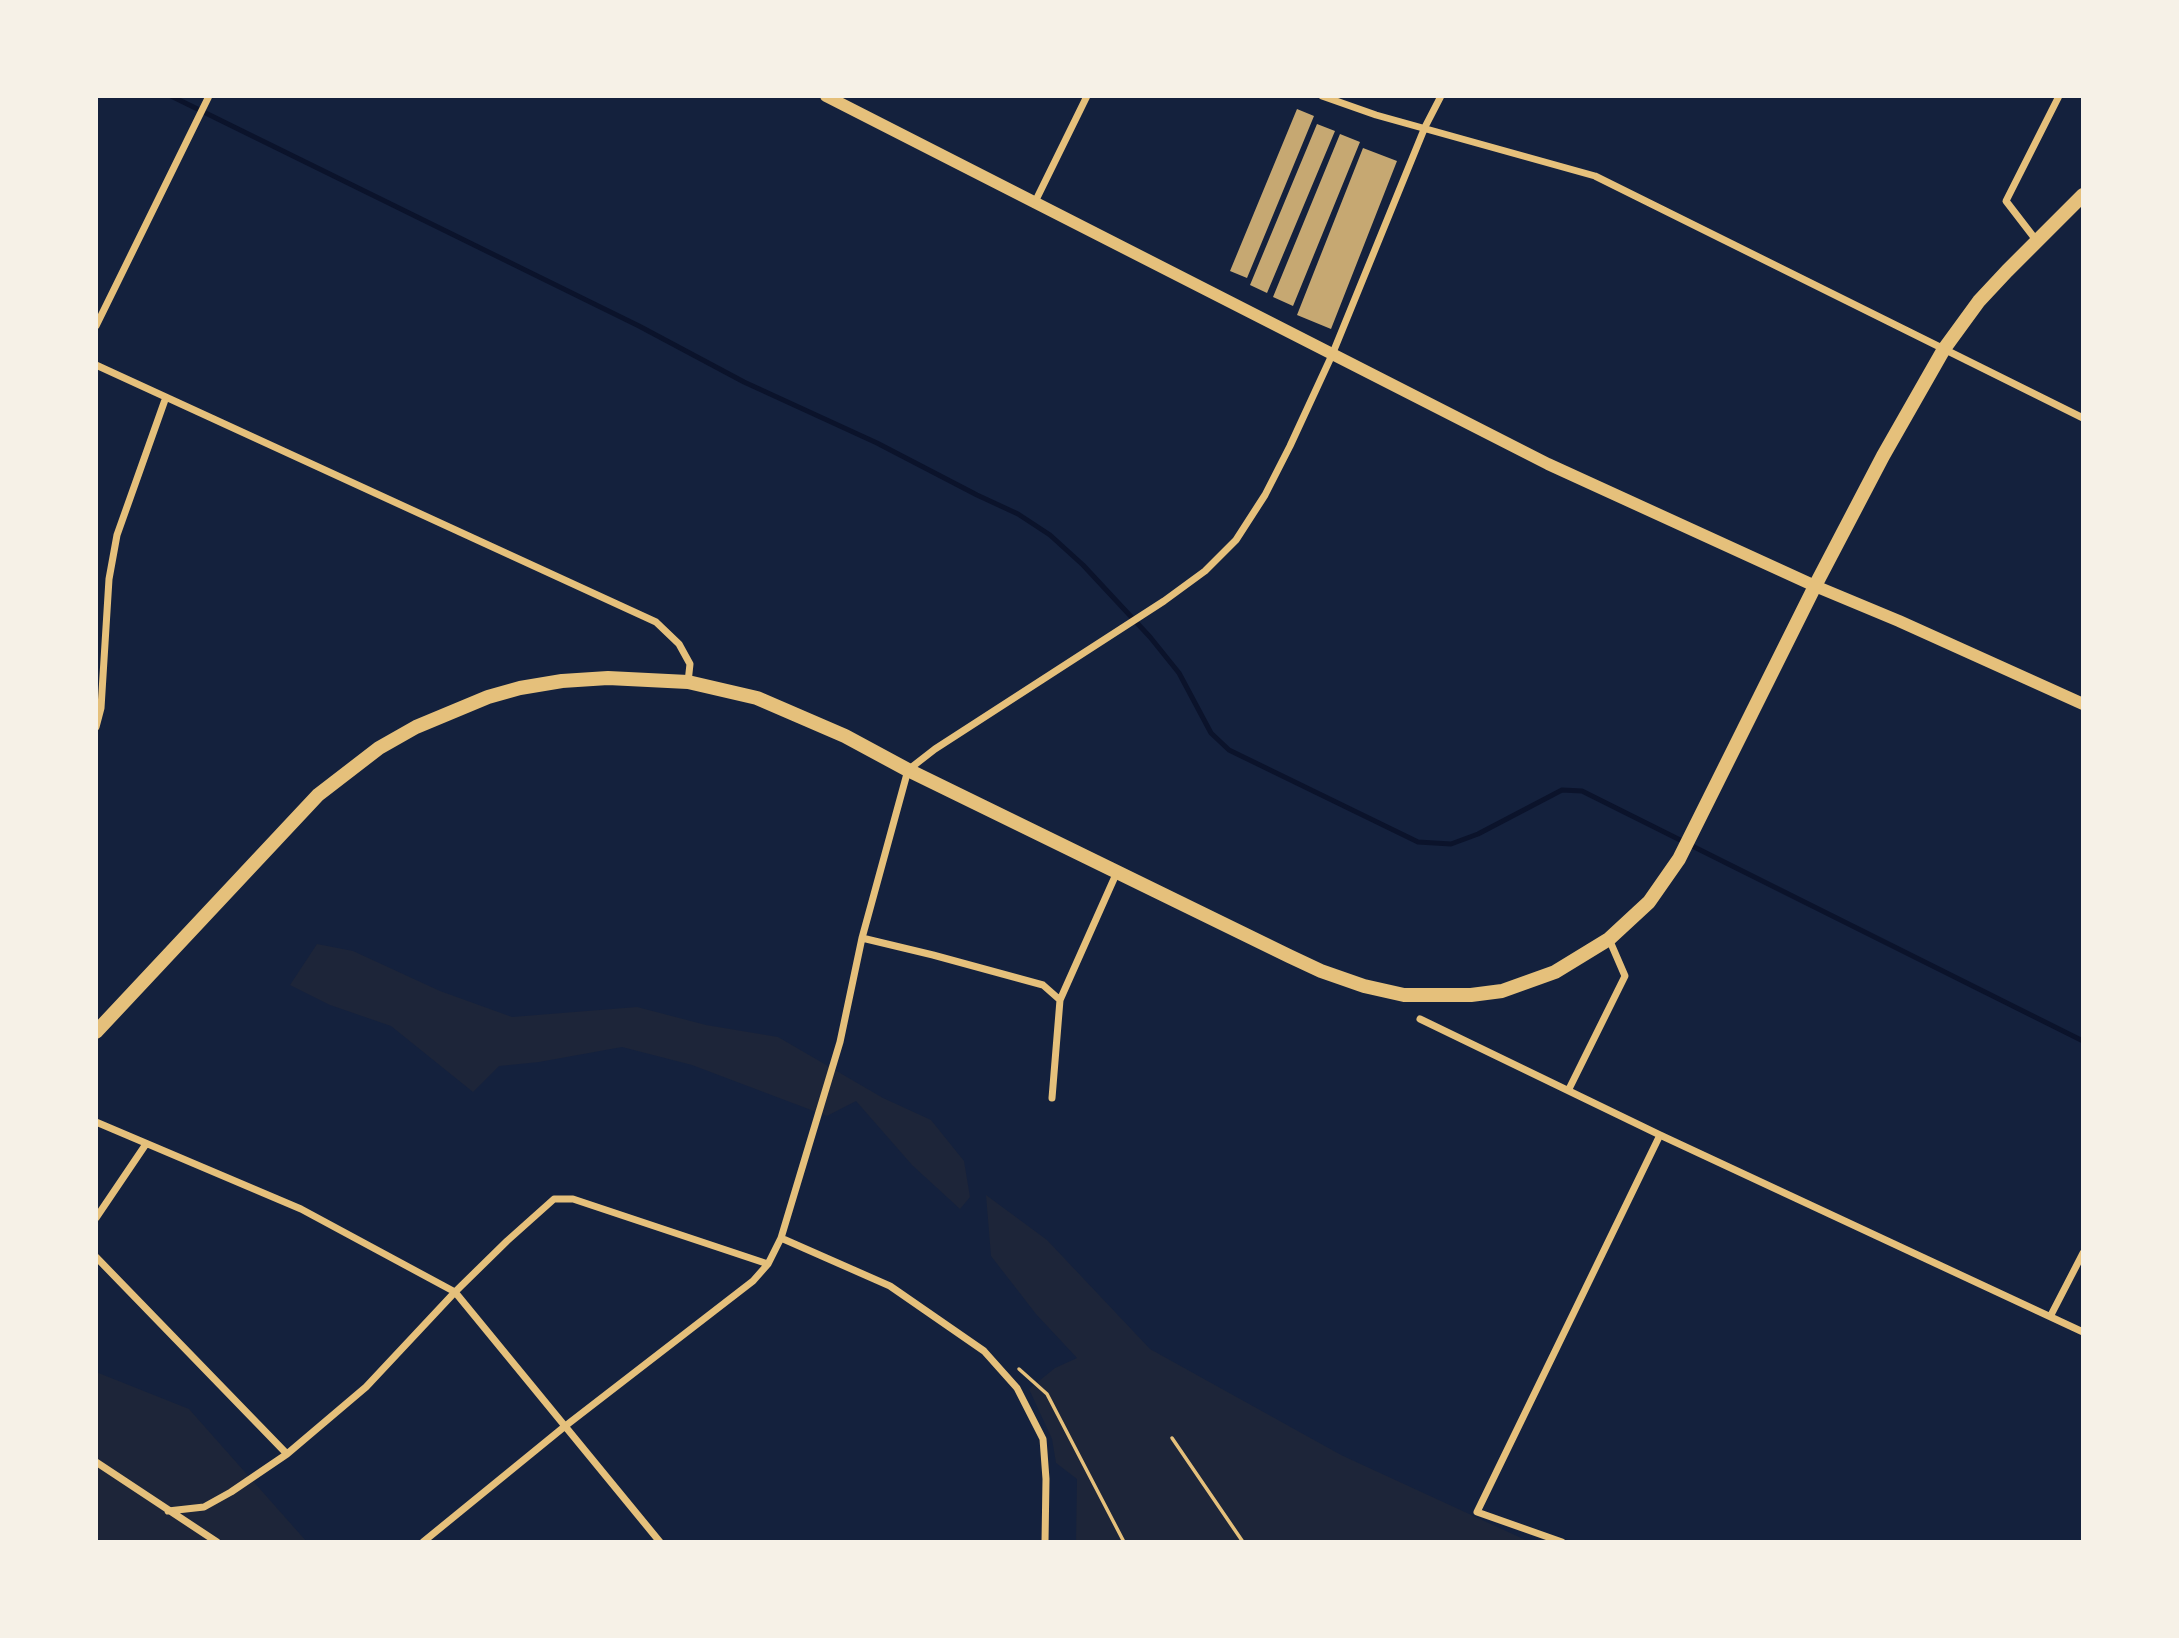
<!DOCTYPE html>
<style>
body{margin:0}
#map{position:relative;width:2179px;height:1638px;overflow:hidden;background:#14213d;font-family:Georgia,serif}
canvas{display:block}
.frame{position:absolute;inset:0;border:98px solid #f6f1e7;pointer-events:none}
</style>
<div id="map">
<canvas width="2179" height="1638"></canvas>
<div class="frame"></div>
</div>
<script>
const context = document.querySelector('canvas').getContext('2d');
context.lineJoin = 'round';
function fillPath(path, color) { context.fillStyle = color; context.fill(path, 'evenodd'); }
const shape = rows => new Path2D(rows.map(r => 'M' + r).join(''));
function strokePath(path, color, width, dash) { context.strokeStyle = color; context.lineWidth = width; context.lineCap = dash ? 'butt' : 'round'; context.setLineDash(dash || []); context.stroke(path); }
fillPath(shape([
 [317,944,353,951,440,991,512,1017,637,1007,706,1025,778,1037,883,1098,931,1120,964,1161,970,1197,960,1209,912,1165,856,1101,827,1116,692,1065,622,1047,539,1062,499,1066,473,1092,391,1026,330,1005,290,985],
 [986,1195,1047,1240,1150,1349,1341,1455,1530,1542,1076,1542,1077,1479,1056,1463,1052,1439,1029,1389,1055,1368,1077,1358,1036,1314,991,1256],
 [96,1372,189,1409,307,1542,101,1542,96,1537]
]), '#1d2539');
strokePath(shape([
 [171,96,639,326,744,382,877,443,977,495,1018,514,1050,535,1083,565,1150,637,1179,673,1211,733,1229,750,1418,842,1451,844,1478,834,1562,790,1582,791,2083,1041]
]), '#0b132b', 5);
fillPath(shape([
 [1297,109,1314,116,1247,278,1230,271],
 [1317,124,1335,131,1267,293,1250,285],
 [1340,134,1360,142,1293,306,1273,297],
 [1363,148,1397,161,1331,329,1297,315]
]), '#c6a872');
strokePath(shape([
 [1019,1369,1047,1394,1124,1542],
 [1172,1438,1243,1542]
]), '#e5c07b', 3.5);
strokePath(shape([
 [1322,96,1376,115,1595,176,2083,418],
 [1034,204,1087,96],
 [2036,240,2006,201,2059,96],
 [96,326,209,96],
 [96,365,656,622,679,644,690,664,688,682],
 [96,727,101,708,109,579,117,535,166,397],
 [862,938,933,955,1043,985,1060,1000],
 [1420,1019,1660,1135,2083,1332],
 [1569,1089,1625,976,1609,939],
 [1052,1098,1060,1000,1117,872],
 [96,1122,301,1209,455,1292,660,1542],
 [96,1218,146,1144],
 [781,1238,890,1286,984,1351,1017,1388,1043,1439,1046,1479,1045,1542],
 [96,1257,287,1454],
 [2051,1315,2083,1253],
 [96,1462,217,1542],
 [168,1511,204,1507,231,1492,287,1454,366,1387,455,1292,507,1241,554,1199,573,1199,768,1264],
 [423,1542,564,1427,753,1281,768,1264,781,1238,840,1042,862,938,908,770,935,749,1164,601,1205,571,1236,540,1265,495,1290,446,1332,355,1425,127,1441,96],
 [1562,1542,1477,1512,1660,1135]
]), '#e5c07b', 7);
strokePath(shape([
 [826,96,1548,464,1815,586,1899,621,2083,704]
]), '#e5c07b', 12);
strokePath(shape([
 [96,1032,318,795,379,748,416,727,488,697,520,688,562,681,608,678,688,682,757,698,845,736,908,770,1289,956,1321,971,1364,986,1404,995,1471,995,1502,991,1555,972,1609,939,1649,902,1679,859,1815,586,1883,456,1944,349,1979,301,2007,271,2083,195]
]), '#e5c07b', 14);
</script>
